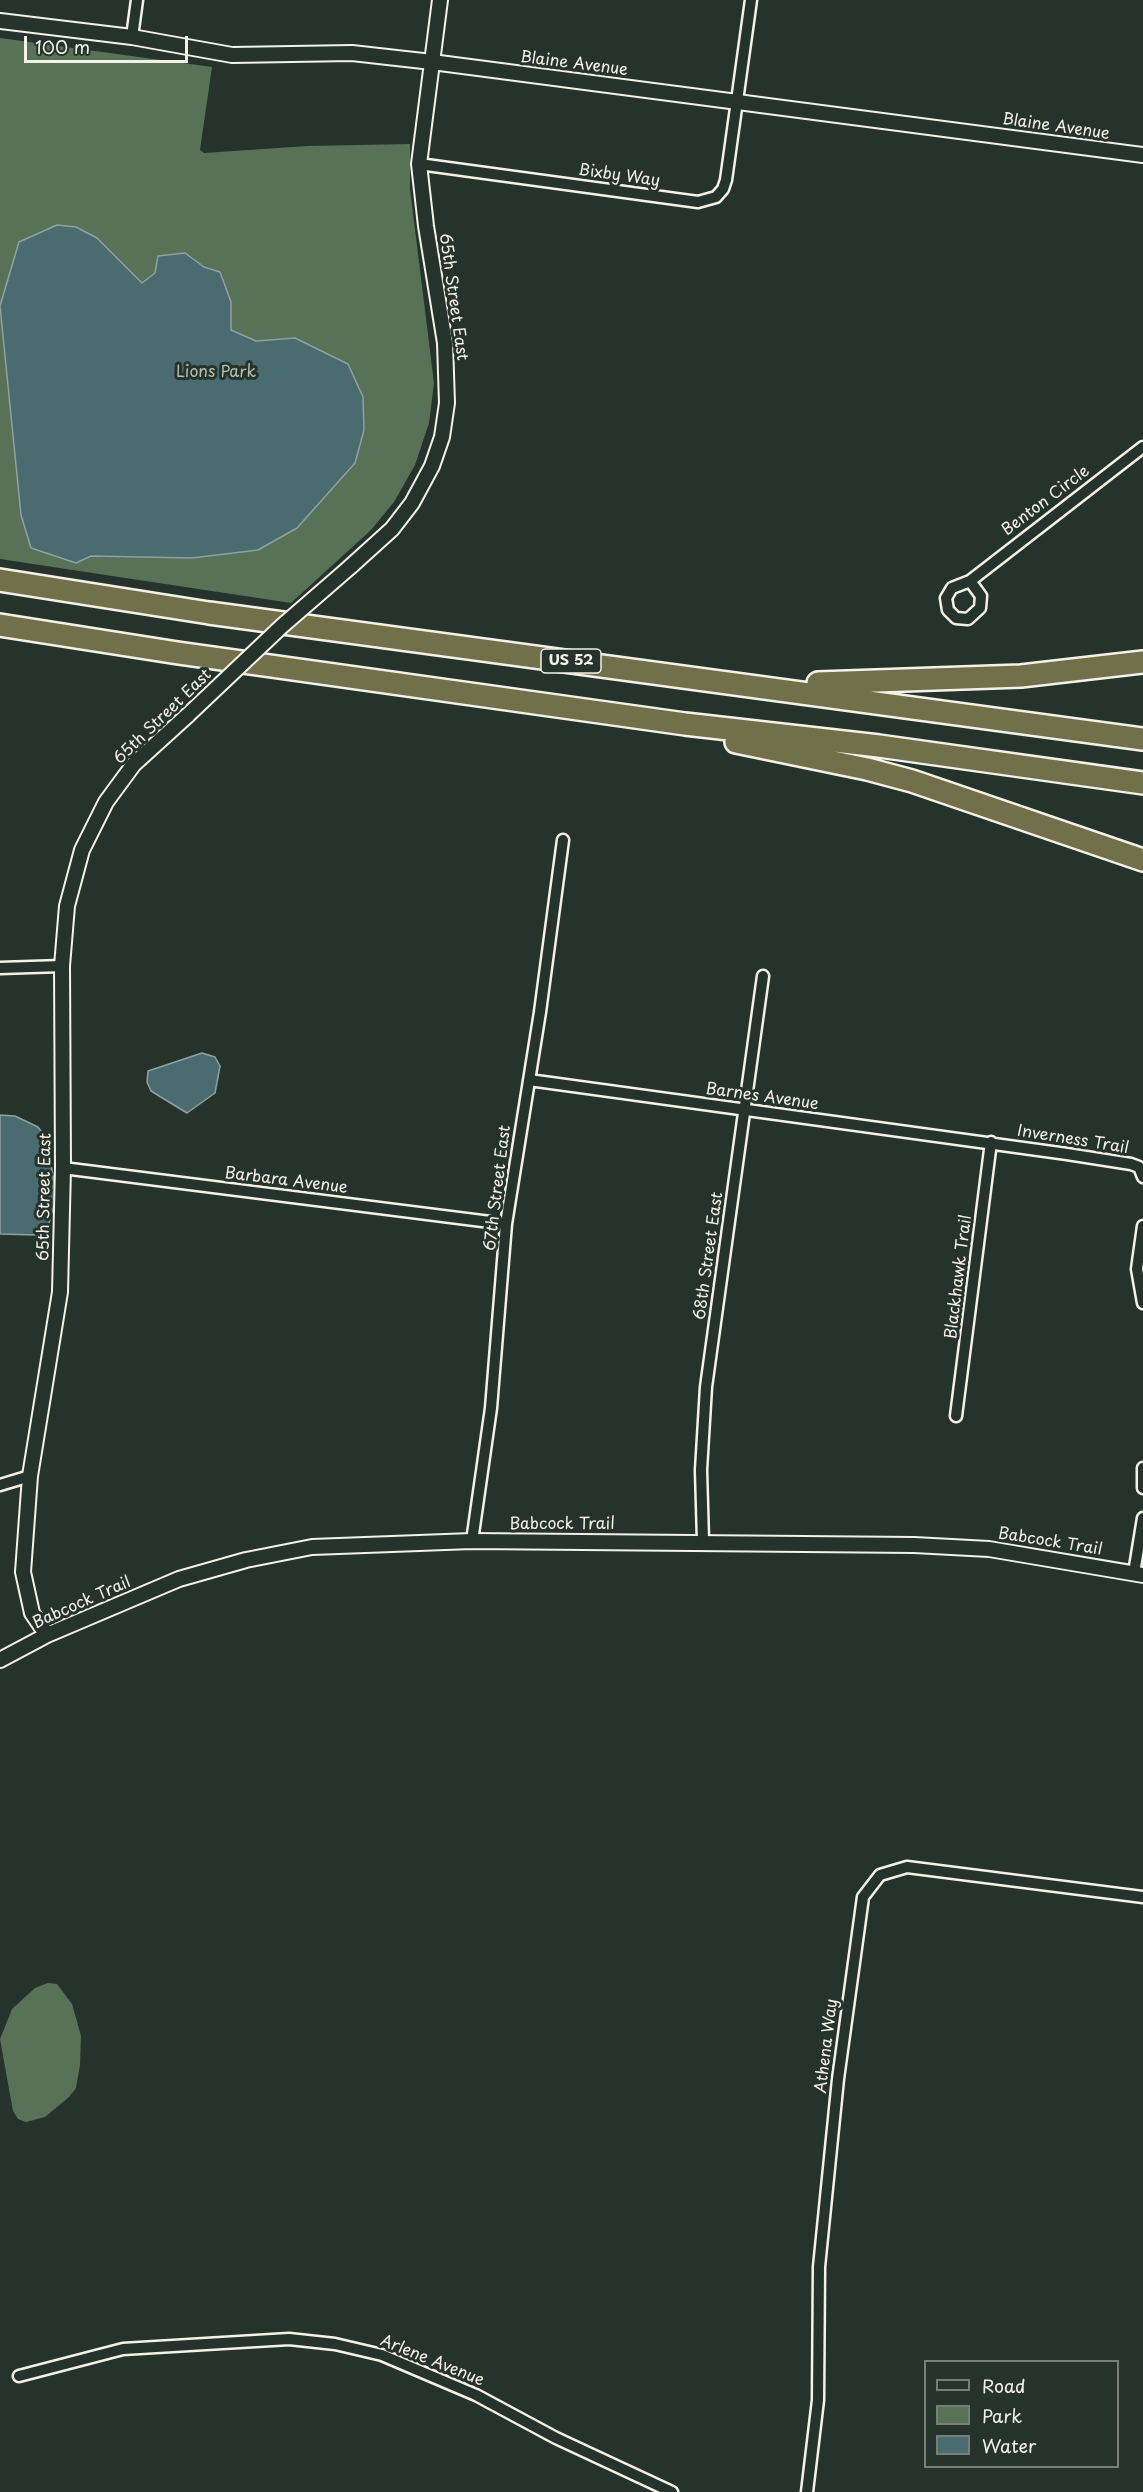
<!DOCTYPE html>
<style>
body{margin:0}
#map{position:relative;width:1143px;height:2492px;overflow:hidden;background:#26332d;font-family:"Playpen Sans",sans-serif}
canvas{display:block}
.legend{position:absolute;left:924px;top:2360px;width:195px;height:108px;box-sizing:border-box;background:#26332d;border:2px solid #787f78;margin:0;padding:8px 10px;list-style:none;font-size:18px;color:#f4f1e8}
.legend li{display:flex;align-items:center;gap:12px;height:30px}
.legend b{width:30px;border:2px solid #787f78}
.scale{position:absolute;left:24px;top:36px;width:164px;height:27px;box-sizing:border-box;border:3px solid #f4f1e8;border-top:0;padding-left:8px;font-size:18px;line-height:21px;white-space:nowrap;color:#f4f1e8;-webkit-text-stroke:4px #26332d;paint-order:stroke}
</style>
<div id="map">
<canvas width="1143" height="2492"></canvas>
<ul class="legend">
<li><b style="height:8px;background:#26332d"></b>Road</li>
<li><b style="height:16px;background:#587258"></b>Park</li>
<li><b style="height:16px;background:#4a6c71"></b>Water</li>
</ul>
<div class="scale">100 m</div>
</div>
<script>
const context = document.querySelector('canvas').getContext('2d');
context.lineJoin = 'round';
function fillPath(path, color) { context.fillStyle = color; context.fill(path, 'evenodd'); }
const shape = rows => new Path2D(rows.map(r => 'M' + r).join(''));
function strokePath(path, color, width, dash) { context.strokeStyle = color; context.lineWidth = width; context.lineCap = dash ? 'butt' : 'round'; context.setLineDash(dash || []); context.stroke(path); }
function write(font, color, halo, rows, align = 'center') {
  context.font = font + ' "Playpen Sans",sans-serif'; context.lineWidth = 6; context.setLineDash([]); context.textBaseline = 'middle'; context.strokeStyle = halo; context.fillStyle = color; for (const [text, x, y, turn = 0] of rows) {
    context.save(); context.translate(x, y); context.rotate((+turn || 0) * Math.PI / 180); context.textAlign = isNaN(turn) ? turn : align; if (halo) context.strokeText(text, 0, 0); context.fillText(text, 0, 0); context.restore();
  }
}
fillPath(shape([
 [0,38,212,67,200,150,204,153,308,146,410,144,410,189,434,383,429,423,415,465,394,502,371,530,291,603,0,559],
 [48,1983,57,1984,72,2004,81,2036,80,2065,76,2088,69,2097,45,2117,26,2122,18,2119,13,2111,0,2039,12,2009,35,1988]
]), '#587258');
const water = shape([
 [57,225,76,227,97,238,142,283,155,273,158,256,185,253,204,267,220,272,231,302,231,330,256,341,295,338,348,364,363,397,364,430,355,463,297,528,258,550,192,558,91,556,76,563,31,548,21,515,0,306,19,242,57,225],
 [202,1053,215,1057,220,1066,215,1093,187,1113,151,1091,147,1082,148,1071,202,1053],
 [0,1115,15,1116,38,1127,46,1138,57,1197,48,1226,36,1235,0,1234,0,1115]
]);
fillPath(water, '#4a6c71');
strokePath(water, '#8ea1a1', 1.5);
const minor = shape([
 [132,37,137,0],
 [419,164,698,202,716,197,723,189,726,180,751,0],
 [970,581,1143,447],
 [970,581,981,596,980,608,968,619,956,618,948,610,946,598,952,588,970,581],
 [0,968,62,966],
 [529,1080,1067,1154,1131,1164,1139,1167,1143,1177],
 [63,1168,506,1224],
 [1143,1226,1137,1269,1143,1303],
 [956,1416,991,1142],
 [1143,1468,1143,1488],
 [0,1485,30,1476],
 [472,1541,491,1408,506,1224,540,1012,563,840],
 [703,1541,701,1470,706,1387,763,976],
 [1134,1573,1143,1518],
 [19,2376,123,2349,289,2339,335,2344,382,2355,476,2395,556,2438,672,2492],
 [807,2492,818,2400,819,2267,838,2079,863,1897,880,1875,907,1867,1143,1897]
]);
const tertiary = shape([
 [0,21,132,37,232,55,352,53,432,62,1143,155],
 [350,567,392,529,412,503,432,466,442,437,447,403,445,343,426,226,419,164,440,0],
 [47,1635,32,1613,23,1572,30,1476,60,1292,63,1168,62,966,67,906,82,850,106,802,134,764,188,715],
 [0,1660,47,1635,179,1579,246,1560,312,1547,472,1541,914,1545,989,1549,1143,1575]
]);
const motorway = shape([
 [0,580,209,613,1143,739],
 [0,625,178,653,685,724,879,746,1143,783],
 [818,683,1021,676,1143,662],
 [736,742,867,769,912,781,1143,860]
]);
strokePath(minor, '#f4f1e8', 15);
strokePath(tertiary, '#f4f1e8', 18);
strokePath(motorway, '#f4f1e8', 26);
strokePath(minor, '#26332d', 10);
strokePath(tertiary, '#26332d', 14);
strokePath(motorway, '#71704a', 21);
const tertiaryBridge = shape([
 [188,715,282,626,350,567]
]);
strokePath(tertiaryBridge, '#f4f1e8', 18, []);
strokePath(tertiaryBridge, '#26332d', 14);
for (const [x, y, w] of [
 [571,661,60]
]) { const box = new Path2D(); box.roundRect(x - w / 2, y - 12, w, 24, 4.5); context.fillStyle = '#26332d'; context.fill(box); strokePath(box, '#f4f1e8', 1.5); }
write('bold 15px', '#f4f1e8', null, [
 ["US 52",571,661]
]);
write('16px', '#f4f1e8', '#26332d', [
 ["Blaine Avenue",574,64,7],
 ["Blaine Avenue",1056,127,8],
 ["Bixby Way",619,176,8],
 ["65th Street East",453,297,82],
 ["Benton Circle",1046,501,-37],
 ["65th Street East",163,717,-44],
 ["Barnes Avenue",762,1097,8],
 ["Inverness Trail",1073,1140,9],
 ["Barbara Avenue",286,1181,7],
 ["67th Street East",498,1188,-83],
 ["65th Street East",45,1197,-89],
 ["68th Street East",709,1256,-82],
 ["Blackhawk Trail",959,1277,-83],
 ["Babcock Trail",562,1525],
 ["Babcock Trail",1050,1542,9],
 ["Babcock Trail",82,1603,-24],
 ["Athena Way",827,2046,-83],
 ["Arlene Avenue",432,2361,22]
]);
write('16px', '#b6beae', '#26332d', [
 ["Lions Park",216,373]
]);
</script>
